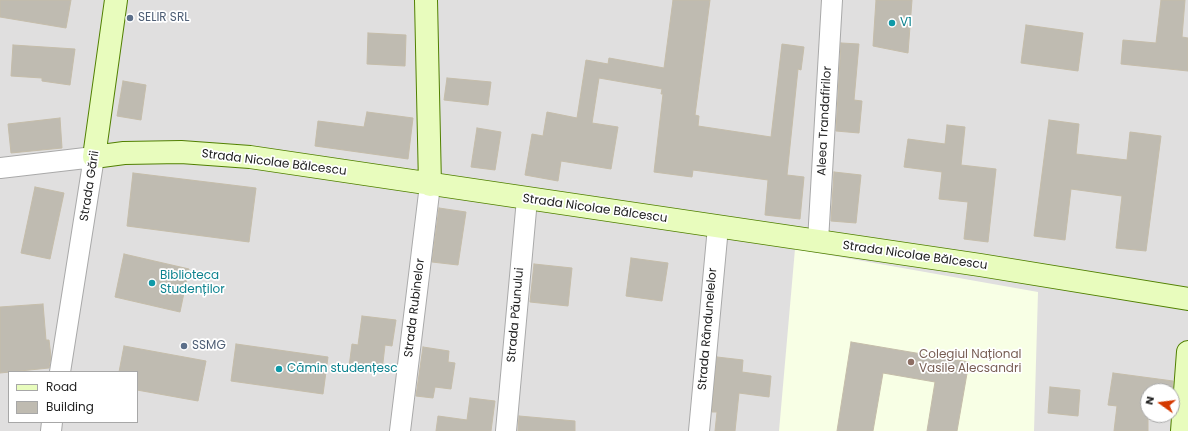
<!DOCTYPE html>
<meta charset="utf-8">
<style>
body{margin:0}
#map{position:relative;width:1188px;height:431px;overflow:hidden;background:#f2f2e8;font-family:Poppins,sans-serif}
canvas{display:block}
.legend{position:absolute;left:8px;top:371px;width:130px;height:52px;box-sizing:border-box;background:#fff;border:1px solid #a7a7a7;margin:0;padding:5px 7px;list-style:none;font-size:12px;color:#222}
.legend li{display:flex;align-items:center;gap:8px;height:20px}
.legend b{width:20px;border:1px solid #a7a7a7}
.north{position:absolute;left:1140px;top:383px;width:40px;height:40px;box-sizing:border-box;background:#fff;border:1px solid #a7a7a7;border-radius:50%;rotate:284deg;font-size:11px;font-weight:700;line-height:16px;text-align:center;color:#222}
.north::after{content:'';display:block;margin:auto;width:14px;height:18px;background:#d43900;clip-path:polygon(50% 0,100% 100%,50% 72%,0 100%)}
</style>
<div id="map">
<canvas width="1188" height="431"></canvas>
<ul class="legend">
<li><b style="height:5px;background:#e8fcbd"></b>Road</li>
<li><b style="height:11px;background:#bfbbb1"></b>Building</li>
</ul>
<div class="north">N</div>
</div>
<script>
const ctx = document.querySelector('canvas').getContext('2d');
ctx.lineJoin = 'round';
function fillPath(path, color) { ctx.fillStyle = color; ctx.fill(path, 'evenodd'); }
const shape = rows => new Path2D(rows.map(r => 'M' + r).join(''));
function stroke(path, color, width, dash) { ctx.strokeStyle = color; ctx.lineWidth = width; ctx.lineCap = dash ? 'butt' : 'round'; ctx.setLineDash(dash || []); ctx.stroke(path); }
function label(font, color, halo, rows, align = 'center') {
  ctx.font = font + ' Poppins,sans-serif'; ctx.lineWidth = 3.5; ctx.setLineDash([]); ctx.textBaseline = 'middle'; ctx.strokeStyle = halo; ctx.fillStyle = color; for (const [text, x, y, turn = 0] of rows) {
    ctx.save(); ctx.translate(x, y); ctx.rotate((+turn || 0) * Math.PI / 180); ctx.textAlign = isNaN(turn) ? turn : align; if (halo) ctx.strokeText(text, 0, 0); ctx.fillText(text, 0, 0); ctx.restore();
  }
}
fillPath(shape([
 [0,0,1188,0,1188,431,0,431],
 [9,372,137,372,137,422,9,422],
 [1148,391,1172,391,1172,415,1148,415]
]), '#e0dfdf');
fillPath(shape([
 [795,249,1038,292,1034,431,779,431]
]), '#f8ffe5');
const building = shape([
 [0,0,71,0,66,28,0,17,0,0],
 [673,0,710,0,695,115,699,116,698,126,771,137,782,44,804,47,801,70,798,69,787,175,804,177,800,219,765,215,768,180,693,170,692,177,654,172,663,94,661,94,662,89,599,78,592,123,618,127,611,169,561,161,558,181,525,175,532,134,543,136,547,112,577,118,586,60,608,64,609,58,664,68,673,0],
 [876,0,912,0,908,53,873,46,876,0],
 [1161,0,1185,0,1182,37,1188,38,1188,71,1121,64,1123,40,1156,43,1161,0],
 [1026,25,1083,33,1078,71,1021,63,1026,25],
 [368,33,406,35,405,66,367,64,368,33],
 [841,43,859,44,854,100,862,101,859,133,836,131,841,43],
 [13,45,75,49,70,85,42,81,42,78,11,76,13,45],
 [447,78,491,82,488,105,444,100,447,78],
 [123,81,146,85,141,120,117,116,123,81],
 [367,112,413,118,408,159,315,146,318,121,364,127,367,112],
 [60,118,62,148,11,153,8,124,60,118],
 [1049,120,1079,124,1076,154,1127,160,1130,132,1161,136,1146,251,1116,248,1122,196,1071,189,1065,240,1034,236,1049,120],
 [947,125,965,127,961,165,996,169,988,242,964,239,968,202,939,199,942,172,904,167,908,139,945,144,947,125],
 [477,128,501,132,495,170,471,167,477,128],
 [834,172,861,175,856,223,831,221,834,172],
 [133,173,256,188,249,242,127,226,133,173],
 [35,187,64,193,50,259,21,253,35,187],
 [439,208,466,212,458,265,432,262,439,208],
 [124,254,189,269,180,312,115,297,124,254],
 [631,258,668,263,662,301,626,296,631,258],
 [534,264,572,268,568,306,530,302,534,264],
 [43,304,46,340,49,340,51,357,49,368,0,373,0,307,43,304],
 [362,316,396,320,392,346,385,345,382,371,349,367,352,344,358,345,362,316],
 [851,342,969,362,957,431,927,431,935,382,883,373,873,431,837,431,851,342],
 [236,344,328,357,323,394,231,381,236,344],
 [124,346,206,361,198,401,137,390,137,372,119,372,124,346],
 [423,347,449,351,448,362,455,363,451,389,435,387,433,398,416,396,423,347],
 [717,357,743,360,742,372,771,376,769,397,739,393,735,431,715,431,717,412,712,412,717,357],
 [1113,373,1173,381,1172,391,1148,391,1148,431,1114,431,1117,406,1108,405,1113,373],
 [1050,387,1080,390,1078,416,1048,413,1050,387],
 [470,398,495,401,491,431,436,431,438,416,467,420,470,398],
 [519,416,575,421,575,431,518,431,519,416]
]);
fillPath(building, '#bfbbb1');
stroke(building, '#c5bdaa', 1);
const street = shape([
 [0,168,94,157,60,372],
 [818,241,832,0],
 [51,431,52,422],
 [400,431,430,185],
 [506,431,527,199],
 [699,431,718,227]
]);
const secondary = shape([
 [116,0,94,157,124,153,181,152,250,157,980,265,1188,299],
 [426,0,430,185],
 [1182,431,1188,352]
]);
stroke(street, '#a9a9a9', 22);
stroke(secondary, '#518001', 24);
stroke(street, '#fff', 20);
stroke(secondary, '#e8fcbd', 22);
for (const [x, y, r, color] of [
 [130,18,4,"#5c6f8a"],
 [892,23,4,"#0f9aa8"],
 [152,283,4,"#0f9aa8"],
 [184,346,4,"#5c6f8a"],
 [911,362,4,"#8d6e63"],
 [279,369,4,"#0f9aa8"]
]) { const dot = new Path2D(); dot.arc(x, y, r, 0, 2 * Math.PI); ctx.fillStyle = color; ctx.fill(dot); stroke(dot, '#fff', 1.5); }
label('12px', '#4e5e75', '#fff', [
 ["SELIR SRL",138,18],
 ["SSMG",192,346]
], 'left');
label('12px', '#0d838f', '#fff', [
 ["V1",900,23],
 ["Biblioteca",160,276],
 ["Studenților",160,290],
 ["Cămin studențesc",287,369]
], 'left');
label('12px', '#222', '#fff', [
 ["Aleea Trandafirilor",825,121,-87],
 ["Strada Nicolae Bălcescu",274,163,7],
 ["Strada Gării",90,186,-81],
 ["Strada Nicolae Bălcescu",595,209,8],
 ["Strada Nicolae Bălcescu",915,256,8],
 ["Strada Rubinelor",415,308,-83],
 ["Strada Păunului",516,315,-85],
 ["Strada Rândunelelor",708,329,-85]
]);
label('12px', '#785e54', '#fff', [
 ["Colegiul Național",919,355],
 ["Vasile Alecsandri",919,369]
], 'left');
</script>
